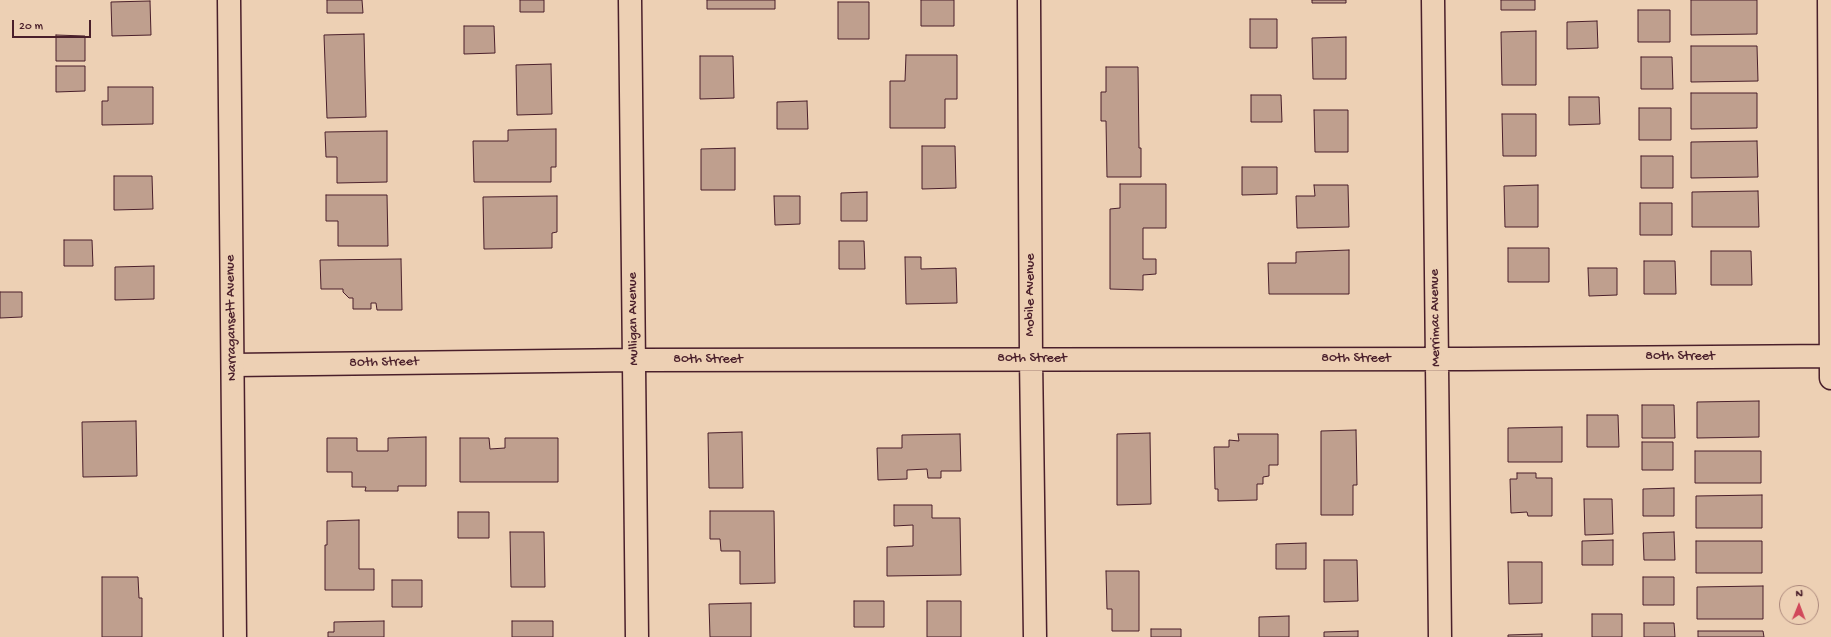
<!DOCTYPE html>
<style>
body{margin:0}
#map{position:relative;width:1831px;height:637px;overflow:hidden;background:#edd0b4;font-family:"Gochi Hand",sans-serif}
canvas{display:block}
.north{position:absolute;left:1779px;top:585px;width:40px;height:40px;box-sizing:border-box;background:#edd0b4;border:1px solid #ac897d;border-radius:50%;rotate:1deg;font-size:11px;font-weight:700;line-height:16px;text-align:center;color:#4a1f2b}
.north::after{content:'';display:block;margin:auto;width:14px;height:18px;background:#d1495b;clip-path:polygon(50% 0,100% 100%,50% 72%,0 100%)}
.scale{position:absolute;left:12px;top:20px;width:79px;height:18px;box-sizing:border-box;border:2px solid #4a1f2b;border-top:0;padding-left:5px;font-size:12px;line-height:14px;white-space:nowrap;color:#4a1f2b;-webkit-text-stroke:3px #edd0b4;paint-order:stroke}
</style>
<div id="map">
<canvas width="1831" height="637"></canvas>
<div class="north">N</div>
<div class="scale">20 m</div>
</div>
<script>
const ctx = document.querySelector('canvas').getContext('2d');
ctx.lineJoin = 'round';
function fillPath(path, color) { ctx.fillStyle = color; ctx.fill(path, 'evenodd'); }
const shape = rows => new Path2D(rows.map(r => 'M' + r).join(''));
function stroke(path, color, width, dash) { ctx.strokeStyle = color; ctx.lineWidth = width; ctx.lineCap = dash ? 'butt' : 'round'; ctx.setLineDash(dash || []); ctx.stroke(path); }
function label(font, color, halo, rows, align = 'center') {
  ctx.font = font + ' "Gochi Hand",sans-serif'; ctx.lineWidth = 3; ctx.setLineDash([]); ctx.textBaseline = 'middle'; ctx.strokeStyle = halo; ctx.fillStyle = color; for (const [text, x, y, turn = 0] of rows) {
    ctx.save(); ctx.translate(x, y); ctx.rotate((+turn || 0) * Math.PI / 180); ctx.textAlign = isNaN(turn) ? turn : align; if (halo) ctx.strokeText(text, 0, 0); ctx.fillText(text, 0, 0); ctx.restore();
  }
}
const building = shape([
 [327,0,362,0,363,13,327,13,327,0],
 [520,0,544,0,544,12,520,12,520,0],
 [707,0,775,0,775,9,707,9,707,0],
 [921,0,954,0,954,26,921,26,921,0],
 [1312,0,1346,0,1346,3,1312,3,1312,0],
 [1501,0,1535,0,1535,10,1501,10,1501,0],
 [1691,0,1757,0,1757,34,1691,35,1691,0],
 [150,1,151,35,112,36,111,2,150,1],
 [838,2,869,2,869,39,838,39,838,2],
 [1638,10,1670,10,1670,42,1638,42,1638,10],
 [1250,19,1277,19,1277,48,1250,48,1250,19],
 [1597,21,1598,48,1567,49,1567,22,1597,21],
 [464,26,494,26,495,53,464,54,464,26],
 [1536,31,1536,85,1502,85,1501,32,1536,31],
 [364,34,366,117,327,118,324,35,364,34],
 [56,35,85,36,85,61,56,61,56,35],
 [1346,37,1346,79,1313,79,1312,38,1346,37],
 [1691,46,1757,46,1758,81,1691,82,1691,46],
 [906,55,957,55,957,99,945,99,945,128,890,128,890,81,905,81,906,55],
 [700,56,733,56,734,98,700,99,700,56],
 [1641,57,1672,57,1673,89,1641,89,1641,57],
 [551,64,552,114,517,115,516,65,551,64],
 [56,66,85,66,85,91,56,92,56,66],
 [1106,67,1138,67,1139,148,1141,148,1141,177,1107,177,1106,121,1101,121,1101,92,1106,92,1106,67],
 [108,87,153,87,153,124,102,125,102,101,108,101,108,87],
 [1691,93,1757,93,1757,128,1691,129,1691,93],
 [1251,95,1281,95,1282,122,1251,122,1251,95],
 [1569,97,1599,97,1600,124,1569,125,1569,97],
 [807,101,808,129,777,129,777,102,807,101],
 [1639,108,1671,108,1671,140,1639,140,1639,108],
 [1314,110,1348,110,1348,152,1315,152,1314,110],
 [1502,114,1536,114,1536,156,1503,156,1502,114],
 [556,129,556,167,551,167,551,182,474,182,473,141,508,141,508,130,556,129],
 [387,131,387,182,337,183,337,157,326,157,325,132,387,131],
 [1757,141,1758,177,1691,178,1691,142,1757,141],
 [922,146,955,146,956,188,922,189,922,146],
 [735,148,735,190,701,190,701,149,735,148],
 [1641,156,1673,156,1673,188,1641,188,1641,156],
 [1242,167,1277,167,1277,194,1242,195,1242,167],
 [114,176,152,176,153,209,114,210,114,176],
 [1120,184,1166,184,1166,228,1143,228,1143,259,1156,259,1156,274,1143,275,1143,290,1110,289,1110,209,1120,208,1120,184],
 [1314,185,1348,185,1349,227,1297,228,1296,196,1315,196,1314,185],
 [1538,185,1538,227,1505,227,1504,186,1538,185],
 [1758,191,1759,227,1692,227,1692,192,1758,191],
 [867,192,867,221,841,221,841,193,867,192],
 [326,195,387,195,388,246,338,246,338,221,326,221,326,195],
 [557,196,557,232,552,233,552,248,484,249,483,197,557,196],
 [774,196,800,196,800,224,775,225,774,196],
 [1640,203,1672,203,1672,235,1640,235,1640,203],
 [64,240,92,240,93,266,64,266,64,240],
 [839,241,864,241,865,269,839,269,839,241],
 [1508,248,1549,248,1549,282,1508,282,1508,248],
 [1349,250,1349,294,1269,294,1268,263,1296,263,1296,252,1349,250],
 [1711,251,1751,251,1752,285,1711,285,1711,251],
 [905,257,921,257,921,269,956,268,957,303,906,304,905,257],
 [401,259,402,310,377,310,376,303,371,303,371,309,353,309,353,298,349,298,343,292,343,289,321,289,320,260,401,259],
 [1644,261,1675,261,1676,294,1644,294,1644,261],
 [154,266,154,299,115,300,115,267,154,266],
 [1588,268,1617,268,1617,295,1589,296,1588,268],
 [0,292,22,292,22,317,0,318,0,292],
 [1759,401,1759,437,1697,438,1697,402,1759,401],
 [1642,405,1674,405,1675,438,1642,438,1642,405],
 [1587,415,1618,415,1619,447,1587,447,1587,415],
 [136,421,137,476,83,477,82,422,136,421],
 [1562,427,1562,462,1508,462,1508,428,1562,427],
 [1356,430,1357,485,1353,485,1353,515,1321,515,1321,431,1356,430],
 [742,432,743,488,709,488,708,433,742,432],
 [1150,433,1151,504,1117,505,1117,434,1150,433],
 [960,434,961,471,941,471,941,478,928,478,927,469,907,470,907,479,878,480,877,448,902,448,902,435,960,434],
 [1238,434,1278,434,1278,465,1269,465,1269,476,1263,477,1263,484,1257,484,1257,500,1218,501,1218,489,1215,489,1214,447,1229,447,1229,440,1239,441,1238,434],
 [426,437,426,486,398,486,398,491,365,491,366,487,352,487,352,472,327,472,327,438,357,438,357,451,388,451,388,438,426,437],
 [460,438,489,438,490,449,505,448,505,438,558,438,558,482,460,482,460,438],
 [1642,442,1673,442,1673,470,1642,470,1642,442],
 [1695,451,1761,451,1761,483,1695,483,1695,451],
 [1517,473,1536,473,1536,478,1552,478,1552,516,1528,516,1527,512,1511,513,1510,479,1517,479,1517,473],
 [1674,488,1674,516,1643,516,1643,489,1674,488],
 [1762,495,1762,528,1696,528,1696,496,1762,495],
 [1584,499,1612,499,1613,534,1585,535,1584,499],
 [894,505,932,505,932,518,960,518,961,575,887,576,887,547,913,546,913,525,894,526,894,505],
 [710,511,774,511,775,583,740,584,740,551,721,551,720,539,710,539,710,511],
 [458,512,489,512,489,538,458,538,458,512],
 [359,520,359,569,374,569,374,590,325,590,325,545,327,545,327,521,359,520],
 [510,532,544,532,545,587,511,587,510,532],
 [1674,532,1675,560,1644,560,1643,533,1674,532],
 [1613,540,1613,565,1582,565,1582,541,1613,540],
 [1696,541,1762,541,1762,573,1696,573,1696,541],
 [1306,543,1306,569,1276,569,1276,544,1306,543],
 [1324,560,1357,560,1358,601,1324,602,1324,560],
 [1508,562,1542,562,1542,603,1509,604,1508,562],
 [1106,571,1139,571,1139,631,1112,631,1112,609,1107,609,1106,571],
 [102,577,138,577,139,598,142,598,142,637,102,637,102,577],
 [1643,577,1674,577,1674,605,1643,605,1643,577],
 [392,580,422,580,422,607,392,607,392,580],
 [1763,586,1763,619,1697,619,1697,587,1763,586],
 [854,601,884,601,884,627,854,627,854,601],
 [927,601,961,601,961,637,927,637,927,601],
 [751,603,751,637,710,637,709,604,751,603],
 [1592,614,1622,614,1622,637,1592,637,1592,614],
 [1289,616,1289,637,1259,637,1259,617,1289,616],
 [384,621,384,637,328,637,328,632,334,632,334,622,384,621],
 [512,621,553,621,553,637,512,637,512,621],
 [1644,623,1674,623,1675,637,1644,637,1644,623],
 [1151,629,1181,629,1181,637,1151,637,1151,629],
 [1358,631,1358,637,1324,637,1324,632,1358,631],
 [1698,631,1763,631,1764,637,1698,637,1698,631],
 [1542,634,1542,637,1508,637,1508,635,1542,634]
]);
fillPath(building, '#bf9f8e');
stroke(building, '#4a1f2b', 1);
const minor = shape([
 [630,0,637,637],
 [1029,0,1031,359,1035,637],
 [1433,0,1440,637],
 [1829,0,1831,378],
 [233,365,634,360,1468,359,1831,356]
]);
const tertiary = shape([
 [229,0,235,637]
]);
stroke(minor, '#4a1f2b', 25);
stroke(tertiary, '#4a1f2b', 25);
stroke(minor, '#edd0b4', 22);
stroke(tertiary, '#edd0b4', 22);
label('14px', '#4a1f2b', '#edd0b4', [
 ["Mobile Avenue",1031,295,-90],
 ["Narragansett Avenue",232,318,-91],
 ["Merrimac Avenue",1436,318,-91],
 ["Mulligan Avenue",634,319,-91],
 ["80th Street",1680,357],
 ["80th Street",1032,359],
 ["80th Street",1356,359],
 ["80th Street",708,360],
 ["80th Street",384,363,-1]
]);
</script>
